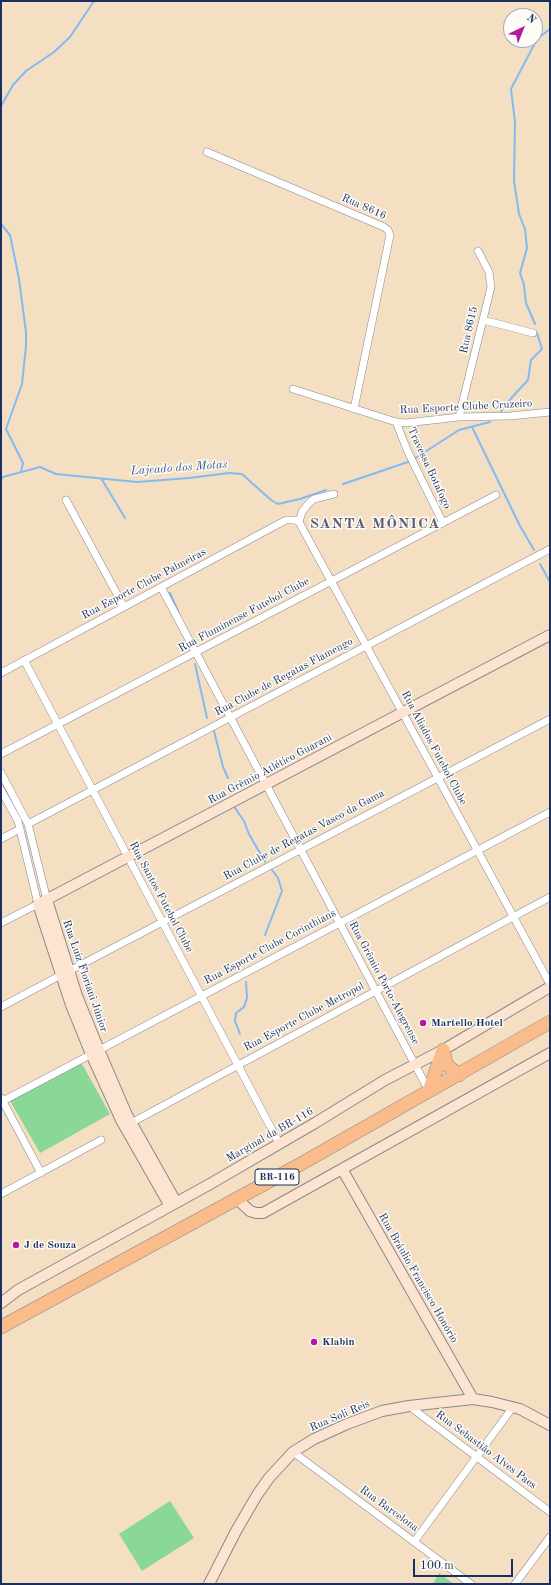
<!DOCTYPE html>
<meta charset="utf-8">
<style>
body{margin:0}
#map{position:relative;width:551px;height:1585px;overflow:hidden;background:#f4dfc3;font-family:"Old Standard TT",serif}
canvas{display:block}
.frame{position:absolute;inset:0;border:2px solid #1b2f5e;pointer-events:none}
.north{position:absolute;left:503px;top:8px;width:40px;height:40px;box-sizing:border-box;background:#fdfcf7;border:1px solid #a3aaba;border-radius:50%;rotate:43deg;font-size:11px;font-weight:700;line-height:16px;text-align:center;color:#1b2f5e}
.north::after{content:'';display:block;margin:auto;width:14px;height:18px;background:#b5179e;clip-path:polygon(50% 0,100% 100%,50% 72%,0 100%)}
.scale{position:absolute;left:413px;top:1559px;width:100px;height:18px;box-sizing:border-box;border:2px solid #1b2f5e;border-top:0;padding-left:5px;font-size:12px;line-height:14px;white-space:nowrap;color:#1b2f5e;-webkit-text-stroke:3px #fdfcf7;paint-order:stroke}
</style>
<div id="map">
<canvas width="551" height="1585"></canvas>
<div class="frame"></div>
<div class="north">N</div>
<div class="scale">100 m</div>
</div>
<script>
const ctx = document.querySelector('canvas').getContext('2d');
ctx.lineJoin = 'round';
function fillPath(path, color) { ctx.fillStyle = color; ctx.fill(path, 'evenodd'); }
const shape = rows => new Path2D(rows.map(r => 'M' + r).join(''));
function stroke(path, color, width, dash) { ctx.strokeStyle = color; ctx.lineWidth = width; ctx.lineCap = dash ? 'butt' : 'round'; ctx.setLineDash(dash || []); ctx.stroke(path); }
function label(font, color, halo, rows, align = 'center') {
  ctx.font = font + ' "Old Standard TT",serif'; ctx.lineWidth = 3; ctx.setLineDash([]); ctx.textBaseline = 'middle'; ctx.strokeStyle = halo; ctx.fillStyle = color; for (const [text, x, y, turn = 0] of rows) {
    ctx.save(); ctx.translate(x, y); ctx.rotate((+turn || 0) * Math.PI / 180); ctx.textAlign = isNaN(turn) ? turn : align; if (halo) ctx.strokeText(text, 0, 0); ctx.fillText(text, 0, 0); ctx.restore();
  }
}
fillPath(shape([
 [81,1062,110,1114,40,1153,10,1101],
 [170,1501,194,1538,142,1571,119,1534],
 [439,1573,454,1584,433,1584]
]), '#89d897');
stroke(shape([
 [1,106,13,85,26,71,54,52,70,37,94,1],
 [1,224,10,235,19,279,26,332,26,346,22,384,6,429,23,463,21,472],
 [535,324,526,303,524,285,520,273,527,248,525,229,519,214,514,181,515,122,511,89,537,39,550,29],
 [501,411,514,395,528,380,531,360,542,349,537,333],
 [472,427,520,526,534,550],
 [414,459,459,430,490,422],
 [101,478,125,518],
 [1,479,3,477,40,467,56,474,137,482,189,478,229,473,242,474,271,500,278,504,300,499,326,490],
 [343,484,411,461],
 [540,564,550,582],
 [170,593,178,611],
 [195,664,207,718],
 [214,731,223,767,228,778],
 [235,808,244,821,249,834,265,862],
 [265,935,282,891,278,878,272,870],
 [240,1034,235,1021,236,1013,244,1007,247,998,246,982]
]), '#83baf3', 2);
const street = shape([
 [207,152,384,227,388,230,390,235,354,409],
 [483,320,533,333],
 [293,389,396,422,406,423,459,417,510,416,550,412],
 [459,417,491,287,489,272,478,251],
 [396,422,408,452,443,523],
 [66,500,124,607],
 [299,522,550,984],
 [299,522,302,512,309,503,314,499,334,494],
 [161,587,429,1091],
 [24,660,279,1143],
 [1,673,286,520,295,520,299,522],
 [1,754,496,495],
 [1,773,28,824,47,900],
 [1,790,18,821,38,904,1,923],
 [28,824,550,549],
 [1,839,20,829],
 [69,971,550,719],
 [1,1007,61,975],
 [1,1098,41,1173],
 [1,1102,550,812],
 [131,1123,550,897],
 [1,1194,101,1140],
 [409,1406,550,1512],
 [293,1452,471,1584],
 [414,1542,513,1407],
 [515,1584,550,1537]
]);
const secondary = shape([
 [47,900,77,996,99,1050,127,1115,176,1202],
 [342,1169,473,1399],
 [237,1199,250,1211,256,1213,263,1213,550,1053],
 [170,1206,121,1120,91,1054,71,1005,38,904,550,635],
 [1,1303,18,1290,210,1184,315,1123,385,1080,443,1050,550,987],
 [209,1584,236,1531,257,1495,269,1478,293,1452,314,1439,347,1424,382,1411,409,1406,473,1399,492,1402,520,1409,550,1425]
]);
const highway = shape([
 [443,1050,447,1065,459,1075],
 [429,1091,443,1050],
 [1,1327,299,1165,550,1022]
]);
stroke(street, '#888790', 8);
stroke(secondary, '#888790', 12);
stroke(highway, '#888790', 14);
stroke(street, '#fff', 7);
stroke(secondary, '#fde4d1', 10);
stroke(highway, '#fabc8b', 13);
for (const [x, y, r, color] of [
 [423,1023,4,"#b5179e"],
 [16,1245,4,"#b5179e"],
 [314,1342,4,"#b5179e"]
]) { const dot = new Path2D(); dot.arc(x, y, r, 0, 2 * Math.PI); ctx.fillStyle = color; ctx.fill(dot); stroke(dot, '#fdfcf7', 1.5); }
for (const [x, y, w] of [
 [277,1177,44]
]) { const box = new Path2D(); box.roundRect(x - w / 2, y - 8, w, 16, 3); ctx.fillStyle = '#fdfcf7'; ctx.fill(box); stroke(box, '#1b2f5e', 1); }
label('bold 10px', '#1b2f5e', null, [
 ["BR-116",277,1177]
]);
label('11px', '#1b2f5e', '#fdfcf7', [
 ["Rua 8616",364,207,24],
 ["Rua 8615",469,330,-77],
 ["Rua Esporte Clube Cruzeiro",466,407,-3],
 ["Travessa Botafogo",429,468,65],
 ["Rua Esporte Clube Palmeiras",144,584,-28],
 ["Rua Fluminense Futebol Clube",244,615,-28],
 ["Rua Clube de Regatas Flamengo",284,677,-28],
 ["Rua Aliados Futebol Clube",434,748,62],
 ["Rua Grêmio Atlético Guarani",270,769,-28],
 ["Rua Clube de Regatas Vasco da Gama",304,835,-28],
 ["Rua Santos Futebol Clube",161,897,62],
 ["Rua Esporte Clube Corinthians",270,947,-28],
 ["Rua Luiz Floriani Júnior",85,976,71],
 ["Rua Grêmio Porto-Alegrense",384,983,62],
 ["Rua Esporte Clube Metropol",304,1017,-28],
 ["Marginal da BR-116",270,1135,-30],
 ["Rua Bráulio Francisco Honório",418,1278,60],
 ["Rua Soli Reis",340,1416,-23],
 ["Rua Sebastião Alves Paes",486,1450,37],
 ["Rua Barcelona",389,1509,36]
]);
label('bold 11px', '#1b2f5e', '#fdfcf7', [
 ["Martello Hotel",431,1023],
 ["J de Souza",24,1245],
 ["Klabin",322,1342]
], 'left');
label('italic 12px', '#3a598b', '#fdfcf7', [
 ["Lajeado dos Motas",179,468,-4]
]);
ctx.letterSpacing = '1px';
label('bold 15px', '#5f5e72', '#fdfcf7', [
 ["SANTA MÔNICA",375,524]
]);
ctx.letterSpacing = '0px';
</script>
